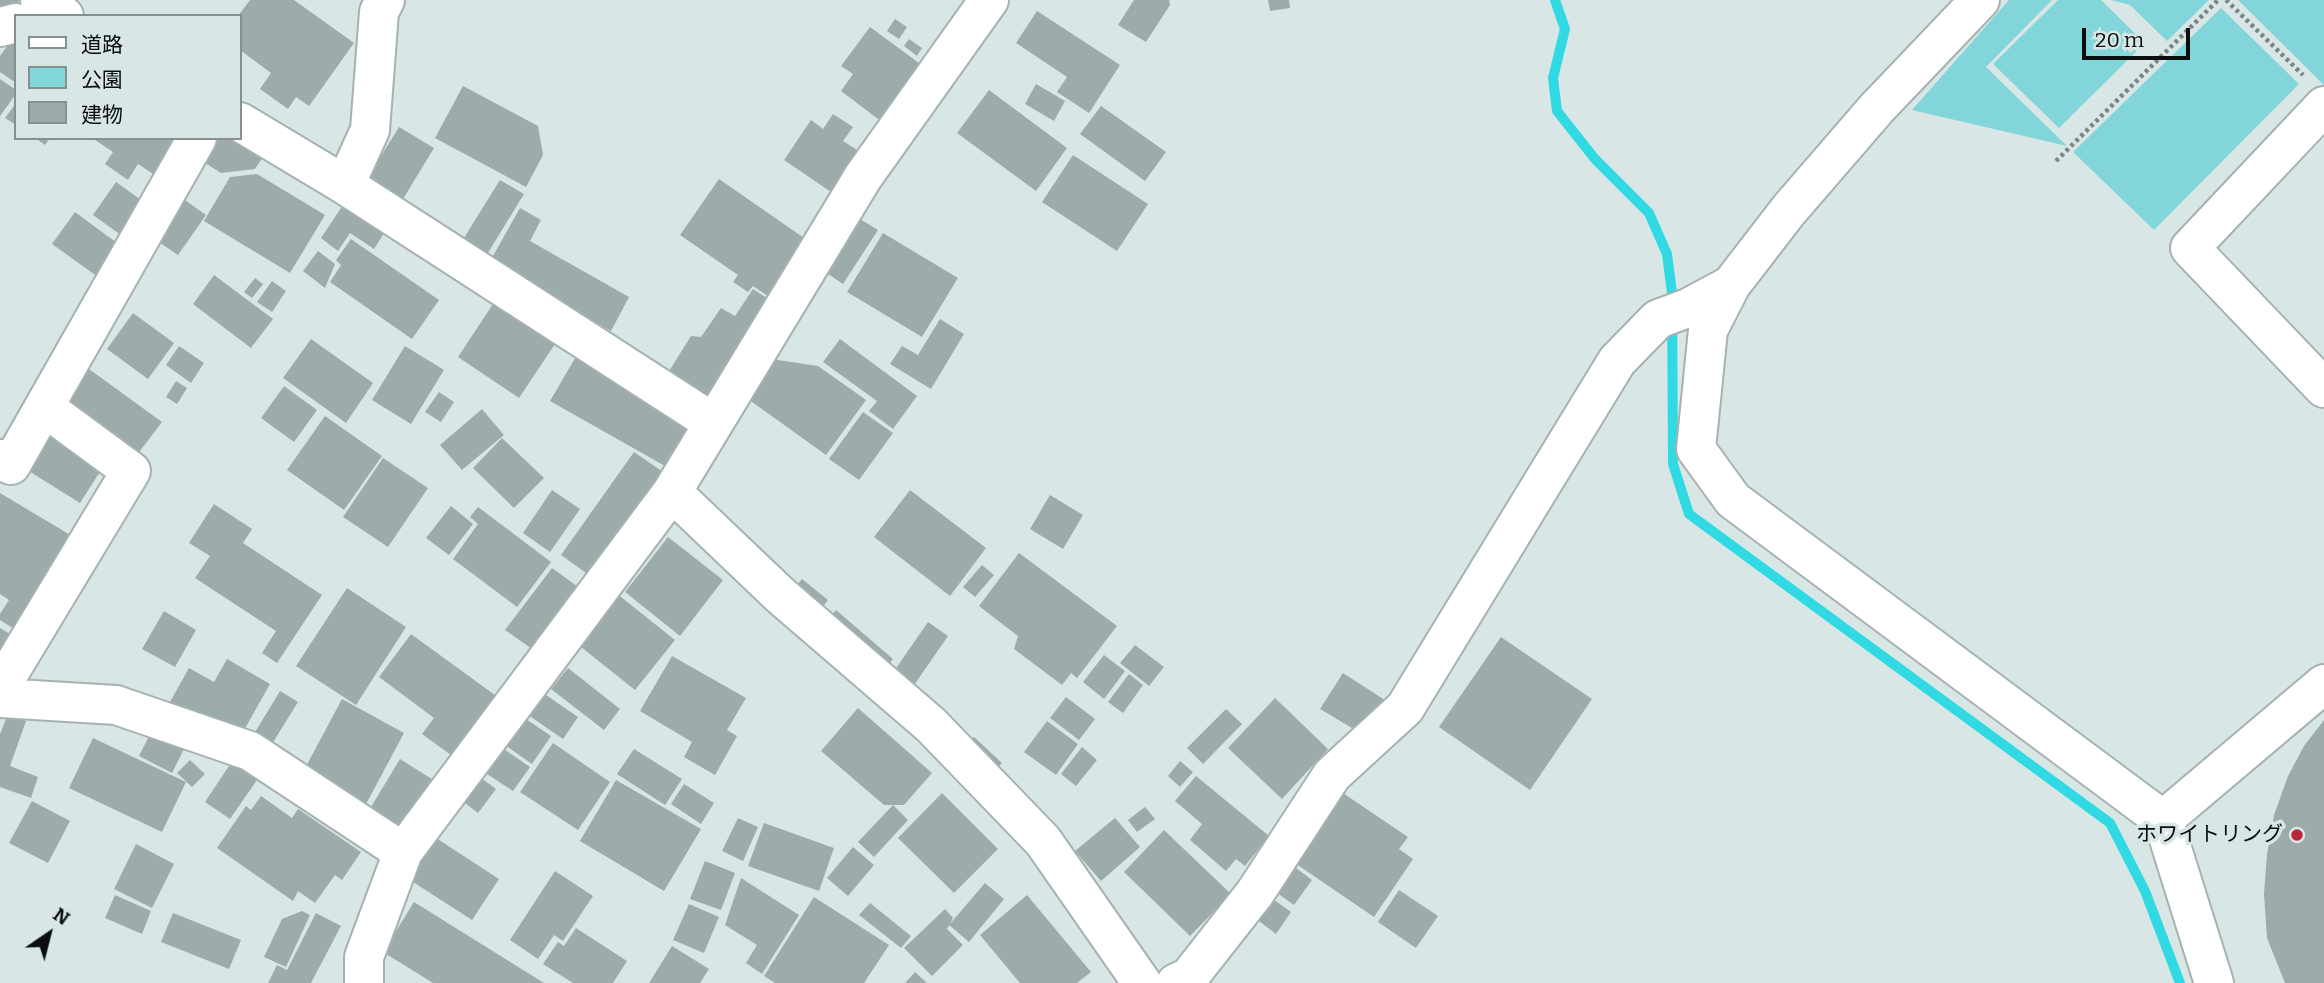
<!DOCTYPE html>
<meta charset="utf-8">
<style>
body{margin:0}
#map{position:relative;width:2324px;height:983px;overflow:hidden;background:#d9e6e6;font-family:Bitter,"Noto Sans JP",serif}
canvas{display:block}
.legend{position:absolute;left:14px;top:14px;width:228px;height:126px;box-sizing:border-box;background:#d9e6e6;border:2px solid #869090;margin:0;padding:9px 12px;list-style:none;font-size:21px;color:#0a0e0e}
.legend li{display:flex;align-items:center;gap:14px;height:35px}
.legend b{width:35px;border:2px solid #869090}
.north{position:absolute;left:14px;top:899px;width:70px;height:70px;-webkit-text-stroke:5px #d9e6e6;paint-order:stroke;rotate:35deg;font-size:19px;font-weight:700;line-height:28px;text-align:center;color:#0a0e0e}
.north::after{content:'';display:block;margin:auto;width:24px;height:32px;background:#0a0e0e;clip-path:polygon(50% 0,100% 100%,50% 72%,0 100%)}
.scale{position:absolute;left:2082px;top:28px;width:108px;height:32px;box-sizing:border-box;border:4px solid #0a0e0e;border-top:0;padding-left:9px;font-size:21px;line-height:24px;white-space:nowrap;color:#0a0e0e;-webkit-text-stroke:5px #d9e6e6;paint-order:stroke}
</style>
<div id="map">
<canvas width="2324" height="983"></canvas>
<ul class="legend">
<li><b style="height:9px;background:#fff"></b>道路</li>
<li><b style="height:19px;background:#82d6da"></b>公園</li>
<li><b style="height:19px;background:#9eabab"></b>建物</li>
</ul>
<div class="north">N</div>
<div class="scale">20 m</div>
</div>
<script>
const ctx = document.querySelector('canvas').getContext('2d');
ctx.lineJoin = 'round';
function fillPath(path, color) { ctx.fillStyle = color; ctx.fill(path, 'evenodd'); }
const shape = rows => new Path2D(rows.map(r => 'M' + r).join(''));
function stroke(path, color, width, dash) { ctx.strokeStyle = color; ctx.lineWidth = width; ctx.lineCap = dash ? 'butt' : 'round'; ctx.setLineDash(dash || []); ctx.stroke(path); }
function label(font, color, halo, rows, align = 'center') {
  ctx.font = font + ' Bitter,"Noto Sans JP",serif'; ctx.lineWidth = 7; ctx.setLineDash([]); ctx.textBaseline = 'middle'; ctx.strokeStyle = halo; ctx.fillStyle = color; for (const [text, x, y, turn = 0] of rows) {
    ctx.save(); ctx.translate(x, y); ctx.rotate((+turn || 0) * Math.PI / 180); ctx.textAlign = isNaN(turn) ? turn : align; if (halo) ctx.strokeText(text, 0, 0); ctx.fillText(text, 0, 0); ctx.restore();
  }
}
fillPath(shape([
 [2009,0,2052,0,1986,67,2067,146,1912,110],
 [2058,0,2101,0,2145,43,2059,128,1993,64],
 [2111,0,2209,0,2167,41,2130,5],
 [2238,0,2324,0,2324,85],
 [2221,8,2299,84,2154,230,2073,152]
]), '#82d6da');
stroke(shape([
 [1555,0,1565,29,1553,78,1557,111,1595,159,1649,213,1667,254,1672,293,1673,464,1689,514,2110,823,2145,891,2180,983]
]), '#31dae2', 10);
fillPath(shape([
 [0,0,19,0,12,14,0,7],
 [250,0,294,0,354,43,309,106,296,97,288,109,260,89,271,73,240,50,238,16],
 [1134,0,1169,0,1170,5,1146,42,1118,25],
 [1268,0,1289,0,1290,8,1270,11],
 [1037,11,1120,65,1089,113,1057,92,1067,77,1016,43],
 [895,19,907,27,899,39,887,31],
 [870,27,923,66,882,122,841,91,853,74,841,66],
 [16,34,16,83,0,72,0,56],
 [909,39,922,48,917,56,904,46],
 [0,79,16,90,16,94,0,116],
 [1036,84,1065,101,1054,121,1025,104],
 [463,86,538,126,543,155,526,187,435,138],
 [989,90,1067,148,1036,191,957,133],
 [16,103,16,125,5,118],
 [1101,106,1166,152,1145,181,1080,134],
 [833,114,853,127,843,141,859,151,831,192,784,160,811,120,823,129],
 [399,127,434,148,403,199,368,177],
 [35,138,50,138,45,145],
 [92,138,190,138,162,180,138,164,128,180,105,164,113,152],
 [216,138,232,138,263,157,255,169,221,173,202,161],
 [1073,155,1148,204,1117,251,1042,202],
 [257,174,325,215,290,273,204,221,230,177],
 [719,179,817,247,778,303,753,286,748,292,733,282,738,275,680,235],
 [500,180,524,194,483,261,459,246],
 [116,182,148,205,125,238,93,215],
 [175,193,206,215,178,255,147,234],
 [345,202,386,230,374,249,350,233,338,251,321,238],
 [520,208,541,220,530,241,629,297,611,331,489,263],
 [75,212,121,246,98,277,52,244],
 [855,216,878,230,843,284,821,269],
 [883,233,958,278,922,337,847,292],
 [351,239,439,300,412,339,330,282,341,265,336,260],
 [318,251,335,264,325,288,303,271],
 [214,275,273,319,251,348,193,304],
 [255,278,263,284,252,298,244,292],
 [272,281,286,291,272,312,257,302],
 [753,289,776,304,713,406,666,376,691,336,701,337,721,308,735,316],
 [493,304,555,344,519,398,458,357],
 [133,313,174,343,148,379,107,349],
 [940,319,964,334,931,389,890,364,902,346,918,355],
 [311,339,373,383,346,423,283,378],
 [840,339,917,396,893,429,869,411,877,401,823,362],
 [179,346,204,363,191,383,166,365],
 [405,346,444,370,411,424,372,400],
 [581,348,695,413,665,466,550,401],
 [771,359,818,366,866,400,826,455,748,399],
 [89,369,162,422,133,460,62,407],
 [176,381,187,388,177,404,166,397],
 [284,386,317,410,294,442,261,418],
 [439,392,454,402,441,422,425,412],
 [482,409,504,435,462,470,440,445],
 [863,412,893,433,859,480,829,459],
 [325,416,382,456,344,510,287,470],
 [47,431,103,467,80,503,24,468],
 [502,438,544,478,514,508,473,468],
 [634,452,666,474,593,578,561,555],
 [383,458,428,488,388,547,343,517],
 [552,490,580,509,550,552,523,533],
 [910,490,986,548,950,596,874,537],
 [0,493,82,542,25,636,0,620,0,614,9,600,0,594],
 [1050,495,1083,515,1063,549,1030,529],
 [214,504,252,529,243,543,322,595,277,663,262,653,276,631,195,578,210,556,189,543],
 [451,506,473,524,449,555,426,538],
 [478,507,551,562,517,607,453,559,478,524,470,517],
 [668,537,723,580,680,636,625,592],
 [1019,553,1117,626,1077,678,1071,673,1062,685,1014,649,1018,636,979,606],
 [982,565,994,575,975,597,963,587],
 [552,568,581,589,535,651,505,630],
 [802,579,828,600,814,618,788,596],
 [347,588,406,627,356,705,296,666],
 [616,593,675,640,635,690,576,643],
 [836,610,893,659,881,674,823,625],
 [164,611,196,630,175,667,142,649],
 [928,622,948,636,910,691,890,677],
 [0,628,12,635,0,655],
 [411,634,499,698,455,758,422,734,434,718,379,677],
 [1501,637,1592,699,1530,790,1439,727],
 [1135,645,1164,667,1149,686,1120,663],
 [1104,655,1125,671,1104,699,1083,682],
 [672,656,746,698,727,730,737,736,715,775,684,757,692,742,640,711],
 [227,659,270,684,238,741,170,702,189,668,214,682],
 [568,668,620,709,604,730,551,689],
 [1343,673,1391,704,1352,728,1320,709],
 [1129,674,1143,685,1123,713,1108,702],
 [533,686,578,717,563,739,518,708],
 [280,691,298,702,267,752,249,742],
 [1066,697,1095,719,1079,740,1050,718],
 [1275,698,1328,749,1282,799,1228,748],
 [342,699,404,733,365,806,303,772],
 [858,708,932,773,904,805,884,805,821,751],
 [1226,709,1242,724,1203,764,1187,748],
 [514,711,551,736,532,764,495,738],
 [8,714,26,721,10,766,38,777,31,798,0,787,0,734],
 [2324,720,2324,983,2285,983,2267,938,2264,894,2267,854,2274,815,2288,776,2304,746],
 [1047,721,1078,744,1056,775,1024,752],
 [151,732,184,749,172,773,139,756],
 [974,737,1002,763,990,776,962,751],
 [93,738,186,782,162,832,69,788],
 [553,743,610,782,578,830,520,792],
 [498,745,530,767,513,791,481,770],
 [1082,747,1097,760,1076,786,1061,774],
 [634,749,682,779,665,805,617,774],
 [400,759,435,781,406,829,371,807],
 [190,760,205,774,192,787,177,773],
 [1180,761,1193,772,1180,787,1168,776],
 [231,763,257,780,230,819,205,802],
 [473,772,496,789,478,813,456,796],
 [1196,776,1269,836,1245,866,1236,859,1226,871,1190,840,1202,824,1175,801],
 [616,780,701,829,664,891,580,841],
 [684,784,714,803,701,824,671,804],
 [1334,787,1408,837,1399,849,1413,859,1374,917,1286,857],
 [942,793,998,849,954,893,898,838],
 [261,796,292,818,298,809,361,852,342,880,335,875,315,903,298,891,293,901,217,848,246,806,251,810],
 [32,801,70,821,48,863,9,843],
 [893,805,908,820,874,857,858,842],
 [1145,807,1155,819,1137,832,1128,820],
 [738,818,758,827,743,861,722,851],
 [1115,818,1140,847,1101,881,1075,851],
 [764,823,834,848,819,891,748,866],
 [1164,830,1231,894,1190,936,1124,872],
 [436,838,499,879,472,920,410,880],
 [136,844,174,864,152,908,114,889],
 [853,847,874,865,848,896,827,878],
 [1284,859,1312,880,1294,905,1266,885],
 [705,861,735,873,721,910,690,899],
 [555,871,593,896,563,941,554,935,538,959,510,940],
 [741,878,799,915,762,974,746,963,757,945,725,925],
 [985,883,1004,899,969,942,949,925],
 [1399,890,1438,916,1416,948,1378,922],
 [1266,894,1291,912,1276,934,1251,915],
 [115,895,151,911,142,934,105,918],
 [1027,895,1091,972,1077,983,1020,983,980,935],
 [814,897,889,945,864,983,775,983,764,976],
 [414,902,544,983,433,983,383,952],
 [870,903,911,936,901,948,859,915],
 [689,904,719,917,704,953,673,940],
 [945,909,953,918,947,929,963,945,932,976,904,948],
 [302,911,310,915,286,967,264,957,282,919],
 [173,913,241,940,229,969,161,942],
 [316,913,341,926,311,983,268,983,277,965,287,970],
 [576,928,627,961,613,983,573,983,543,964,558,942,564,946],
 [672,946,709,969,700,983,649,983],
 [915,972,927,983,905,983]
]), '#9eabab');
const minor = shape([
 [40,0,64,16],
 [1980,0,1876,109,1788,211,1731,285,1708,330,1696,449,1733,500,2163,820,2214,983],
 [0,27,16,23],
 [2324,106,2190,248,2324,388],
 [240,122,345,185,712,422],
 [345,185,370,130,379,12,385,0],
 [0,459,11,465,197,138],
 [672,492,780,595,931,725,1043,841,1142,983],
 [0,688,131,471,44,407],
 [0,698,116,705,250,751,403,852],
 [2163,820,2324,684],
 [364,983,364,957,403,852,672,492,863,177,989,0],
 [1176,983,1189,977,1255,893,1332,775,1405,708,1617,361,1658,319,1688,308,1731,285]
]);
stroke(minor, '#a6b2b2', 42);
stroke(shape([
 [2226,0,2303,75],
 [2056,161,2218,0]
]), '#7b8484', 4.5, [3.5, 3.5]);
stroke(minor, '#fff', 38);
for (const [x, y, r, color] of [
 [2297,835,7,"#b8273a"]
]) { const dot = new Path2D(); dot.arc(x, y, r, 0, 2 * Math.PI); ctx.fillStyle = color; ctx.fill(dot); stroke(dot, '#d9e6e6', 2.5); }
label('21px', '#0a0e0e', '#d9e6e6', [
 ["ホワイトリング",2283,835]
], 'right');
</script>
